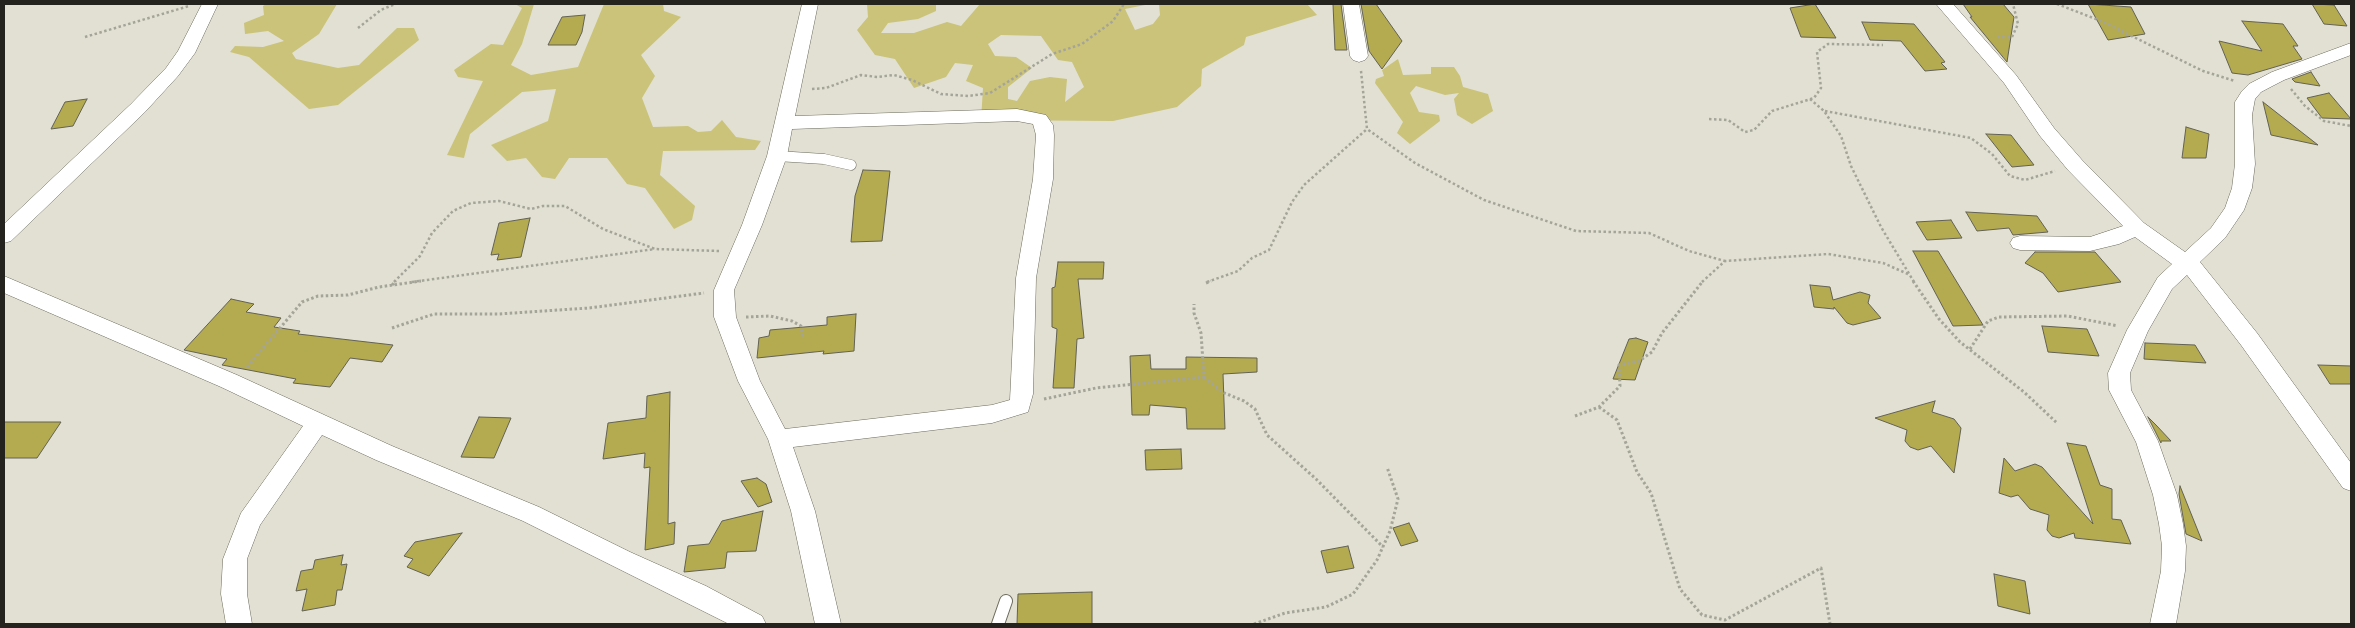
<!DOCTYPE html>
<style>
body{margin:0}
#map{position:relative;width:2355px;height:628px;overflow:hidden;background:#e1e0d2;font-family:"Exo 2",sans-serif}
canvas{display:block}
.frame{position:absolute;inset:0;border:5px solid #24231e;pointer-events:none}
</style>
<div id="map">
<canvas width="2355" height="628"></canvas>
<div class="frame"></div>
</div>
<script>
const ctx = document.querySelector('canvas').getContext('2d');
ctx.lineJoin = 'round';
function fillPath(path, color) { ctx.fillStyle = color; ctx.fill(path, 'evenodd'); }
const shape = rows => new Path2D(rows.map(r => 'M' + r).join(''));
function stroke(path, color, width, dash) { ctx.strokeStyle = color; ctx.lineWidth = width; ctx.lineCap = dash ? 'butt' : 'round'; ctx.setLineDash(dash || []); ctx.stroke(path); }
fillPath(shape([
 [266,4,337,4,319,34,292,53,296,59,338,68,359,65,397,28,414,28,419,40,338,105,309,109,249,57,230,52,235,46,263,47,284,41,268,31,245,34,244,23,264,15,263,6],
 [515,4,534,4,522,44,511,65,531,75,578,67,604,4,663,4,664,11,681,17,641,55,655,76,642,98,653,127,688,126,698,132,711,131,722,120,736,137,761,141,755,150,663,151,660,175,695,206,692,220,674,229,645,188,627,184,607,158,569,158,555,179,542,177,526,158,507,161,491,145,548,121,556,89,522,92,470,134,464,158,447,155,483,81,458,77,454,70,491,44,503,45,522,8],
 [867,4,936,4,936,11,918,19,888,23,881,33,914,33,947,22,961,26,980,4,1150,4,1125,9,1135,30,1153,24,1160,15,1159,4,1307,4,1317,15,1246,37,1244,45,1202,69,1201,86,1177,107,1113,121,981,120,983,88,966,81,973,65,955,63,946,77,914,88,895,59,875,55,857,30,868,17],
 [1001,35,1041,36,1058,60,1072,62,1084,87,1065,102,1067,79,1050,77,1030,81,1017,101,1008,99,1008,87,1032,68,1016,57,995,56,988,44],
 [1398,59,1403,75,1431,74,1431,67,1454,67,1460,76,1463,87,1488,94,1493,111,1472,124,1457,115,1454,99,1459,93,1445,95,1416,86,1410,93,1419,112,1439,115,1440,121,1410,144,1397,133,1403,122,1375,83,1376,79,1384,76,1382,70]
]), '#cac379');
const building = shape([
 [1333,4,1341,4,1347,50,1335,50,1333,4],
 [1361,4,1376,4,1402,41,1382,69,1369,51,1361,4],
 [1815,4,1836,38,1801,37,1790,8,1815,4],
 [1963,4,2003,4,2014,17,2007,62,1970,17,1972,17,1963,4],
 [2088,4,2131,7,2145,34,2108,40,2088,4],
 [2312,4,2334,5,2347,26,2324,24,2312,4],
 [585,15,582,32,576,45,548,45,562,17,585,15],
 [2242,21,2283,24,2298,46,2293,46,2302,59,2248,75,2232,73,2219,41,2262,51,2242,21],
 [1862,22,1914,24,1945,62,1941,63,1947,69,1925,71,1901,41,1870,40,1862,22],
 [2311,72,2320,86,2295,82,2292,79,2311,72],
 [2329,93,2351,119,2322,118,2307,98,2329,93],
 [87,99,73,126,51,129,65,102,87,99],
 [2263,102,2318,145,2271,135,2263,102],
 [2186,127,2209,134,2206,158,2182,158,2186,127],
 [1986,134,2011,135,2034,165,2012,167,1986,134],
 [863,170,890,171,882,241,851,242,855,196,863,170],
 [1966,212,2037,216,2048,232,2013,235,2009,228,1977,231,1966,212],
 [530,218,521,257,497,260,499,254,491,255,499,223,530,218],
 [1951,220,1962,238,1927,240,1916,222,1951,220],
 [1913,251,1938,251,1983,325,1953,326,1913,251],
 [2035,252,2095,252,2121,282,2058,292,2043,273,2025,263,2035,252],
 [1058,262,1104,262,1103,279,1078,279,1084,338,1077,339,1074,388,1053,388,1057,329,1052,327,1052,288,1055,287,1058,262],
 [1810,285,1830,287,1833,300,1860,292,1870,295,1868,303,1881,318,1853,325,1847,323,1834,307,1834,309,1814,307,1810,285],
 [231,299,254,304,246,312,281,318,274,327,300,331,298,334,393,345,382,362,350,358,330,387,293,383,296,379,222,365,227,359,184,350,231,299],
 [856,314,854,351,823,354,824,351,757,358,759,338,769,336,770,330,827,325,827,317,856,314],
 [2042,326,2087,329,2099,356,2048,352,2042,326],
 [1636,338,1648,342,1635,380,1613,379,1629,339,1636,338],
 [2145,343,2195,345,2206,363,2144,359,2145,343],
 [1150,355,1151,369,1186,369,1186,357,1257,358,1257,372,1223,374,1225,429,1187,429,1186,408,1150,405,1149,415,1132,415,1130,356,1150,355],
 [2318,365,2351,366,2351,384,2330,384,2318,365],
 [670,392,668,524,675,522,674,544,645,550,650,467,644,468,645,453,603,459,608,423,646,418,647,396,670,392],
 [1935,401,1932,412,1954,419,1961,428,1954,473,1931,446,1918,450,1910,447,1905,441,1907,430,1875,418,1935,401],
 [479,417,511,418,494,458,461,457,479,417],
 [2148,417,2156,425,2171,441,2161,441,2161,443,2148,417],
 [4,422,61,422,37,458,4,458,4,422],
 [2067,443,2086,446,2100,485,2112,489,2112,519,2121,520,2131,544,2075,538,2074,533,2059,538,2052,536,2047,530,2049,515,2030,509,2018,495,2011,497,1999,493,2004,458,2015,471,2035,464,2042,467,2093,524,2067,443],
 [1181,449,1182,469,1146,470,1145,450,1181,449],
 [757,478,766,484,772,502,758,507,741,481,757,478],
 [2180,486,2202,541,2186,534,2179,494,2180,486],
 [763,511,756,551,727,552,725,568,684,572,688,546,709,544,722,521,763,511],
 [1409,523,1418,541,1401,546,1393,528,1409,523],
 [462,533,429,576,407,567,413,559,404,556,415,542,462,533],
 [1348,546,1354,568,1327,573,1321,551,1348,546],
 [343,555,341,565,347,564,342,590,337,590,335,605,302,611,307,589,296,591,301,571,313,569,315,560,343,555],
 [1994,574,2025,581,2030,614,1998,606,1994,574],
 [1092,592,1092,624,1017,624,1018,594,1092,592]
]);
fillPath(building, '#b4ab50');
stroke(building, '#626155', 1);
const laneFar1 = shape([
 [777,156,824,159,851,165]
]);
const lane = shape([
 [998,624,1006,601]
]);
const street = shape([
 [202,4,218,4,195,53,178,76,145,112,11,241,4,243,4,224,131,104,166,68,178,51,202,4],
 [802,4,818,4,795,116,1017,109,1046,115,1053,125,1054,135,1053,179,1036,278,1033,394,1028,412,992,423,793,447,815,511,841,624,815,624,791,511,768,439,738,381,714,317,714,290,742,225,767,156,802,4],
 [1017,121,1033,124,1036,135,1033,179,1016,278,1010,400,992,405,785,429,760,381,736,317,734,290,762,225,787,156,792,129,1017,121],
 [1343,4,1359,4,1368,56,1365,60,1359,62,1353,60,1350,56,1343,4],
 [1936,4,1953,4,2016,75,2054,128,2082,160,2144,223,2185,252,2211,228,2225,208,2232,188,2235,164,2235,102,2242,91,2249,84,2272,72,2351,43,2351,55,2284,80,2261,92,2255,99,2252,115,2255,164,2252,188,2244,210,2225,238,2200,262,2257,333,2351,463,2351,491,2343,488,2241,345,2187,275,2172,289,2148,331,2130,373,2131,390,2158,441,2177,495,2183,524,2186,546,2185,571,2176,624,2150,624,2161,571,2162,546,2159,524,2153,495,2136,442,2109,390,2108,373,2127,330,2158,277,2172,264,2135,237,2119,244,2090,251,2020,250,2013,248,2010,243,2013,238,2020,236,2090,237,2123,226,2068,170,2040,136,2004,83,1936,4],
 [4,276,237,375,392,446,539,507,630,552,706,586,762,616,766,624,729,624,523,521,376,460,322,435,260,525,247,559,247,594,252,624,226,624,221,594,223,559,241,513,303,426,221,387,4,293,4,276]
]);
stroke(laneFar1, '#6c6b5e', 11);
stroke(lane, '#6c6b5e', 14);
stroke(street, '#6c6b5e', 1);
stroke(shape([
 [2057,4,2101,21,2203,71,2235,81],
 [358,28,381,10,395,4],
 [85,37,189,6],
 [1997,37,2012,37,2018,24,2013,4],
 [1361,71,1367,129,1415,163,1484,200,1576,231,1649,233,1689,251,1725,261],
 [812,89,826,88,861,75,877,77,894,75,912,80,941,94,968,96,990,93,1052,54,1082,44,1113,21,1124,4],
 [2291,89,2305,106,2324,121,2351,126],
 [1810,99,1824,111,1841,136,1851,166,1881,227,1914,282],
 [1825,111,1971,138,1992,154,2010,176,2025,180,2055,171],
 [1709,119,1728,120,1745,132,1754,130,1772,111,1814,98,1821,88,1817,52,1828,44,1883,45],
 [394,282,420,256,432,233,453,211,471,203,499,201,531,209,543,206,565,206,603,229,655,249,719,251],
 [412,282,655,249],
 [1207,282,1238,271,1252,258,1269,250,1292,202,1304,185,1367,129],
 [1702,282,1725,261,1828,254,1883,263,1908,274]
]), '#a5a499', 2.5, [2.5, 2.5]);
stroke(shape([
 [1913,281,1939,319,1960,342,2024,392,2057,423],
 [1206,283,1211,281],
 [392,285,396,281],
 [746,317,770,316,792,321,801,326,803,339],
 [392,328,434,314,498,314,589,308,704,293],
 [1970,349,1988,321,1999,317,2068,316,2118,326],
 [247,367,302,302,318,296,348,295,379,287,421,281],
 [1204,377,1222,392,1244,401,1255,409,1267,435,1316,479,1383,547],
 [1044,399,1096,388,1204,377,1201,333,1194,313,1194,304],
 [1599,407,1617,420,1637,472,1651,493,1680,589,1702,615,1725,620,1821,568,1830,624],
 [1575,416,1599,407,1620,386,1619,365,1639,361,1652,352,1662,333,1703,281],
 [1254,624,1285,613,1326,607,1353,594,1377,560,1390,531,1398,499,1387,467]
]), '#a5a499', 3, [2.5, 2.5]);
stroke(laneFar1, '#fff', 10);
stroke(lane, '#fff', 12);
fillPath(street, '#fff');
</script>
